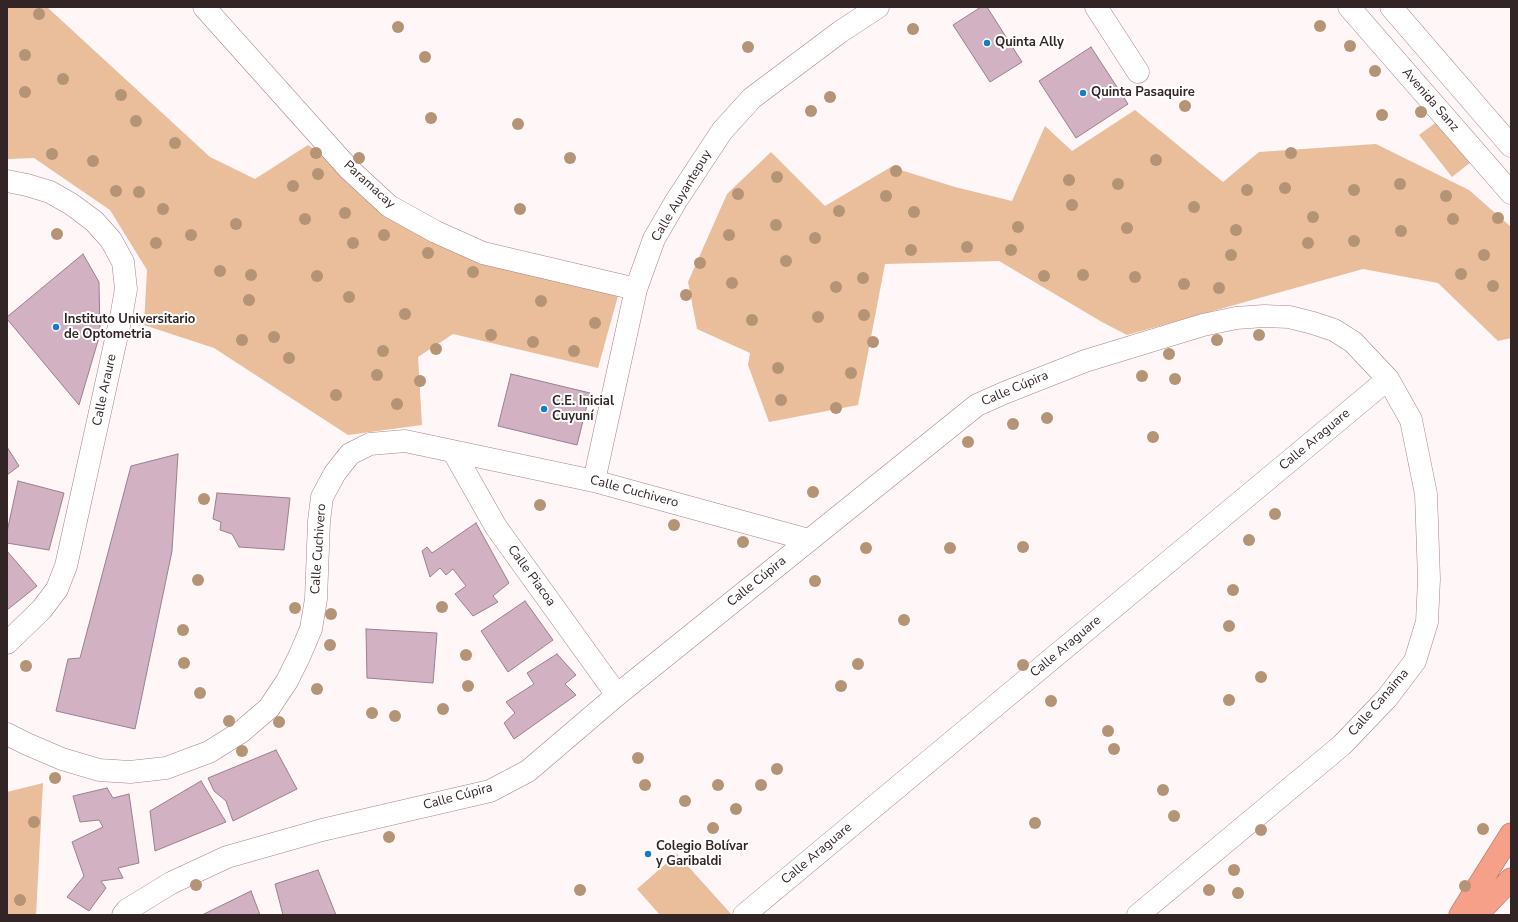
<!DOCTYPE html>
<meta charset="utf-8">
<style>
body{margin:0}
#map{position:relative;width:1518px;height:922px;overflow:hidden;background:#fef6f7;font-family:"Nunito Sans",sans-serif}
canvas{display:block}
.frame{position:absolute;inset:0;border:8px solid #332526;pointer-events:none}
</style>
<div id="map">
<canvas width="1518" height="922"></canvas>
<div class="frame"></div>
</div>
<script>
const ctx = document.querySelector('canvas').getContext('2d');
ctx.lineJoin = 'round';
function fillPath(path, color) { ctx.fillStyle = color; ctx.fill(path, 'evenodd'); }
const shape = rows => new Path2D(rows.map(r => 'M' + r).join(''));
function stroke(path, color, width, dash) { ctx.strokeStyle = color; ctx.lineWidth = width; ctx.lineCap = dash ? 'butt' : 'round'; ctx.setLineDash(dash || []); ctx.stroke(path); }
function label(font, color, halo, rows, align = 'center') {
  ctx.font = font + ' "Nunito Sans",sans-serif'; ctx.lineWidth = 4; ctx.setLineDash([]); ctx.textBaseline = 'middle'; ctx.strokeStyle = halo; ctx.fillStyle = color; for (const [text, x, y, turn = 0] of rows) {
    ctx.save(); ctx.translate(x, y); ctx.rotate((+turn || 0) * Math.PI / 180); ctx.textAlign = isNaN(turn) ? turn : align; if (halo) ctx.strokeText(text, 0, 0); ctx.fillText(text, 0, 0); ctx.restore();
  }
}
fillPath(shape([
 [7,7,47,7,210,157,255,179,308,145,458,251,618,296,598,368,453,334,418,357,422,425,348,435,214,348,144,325,147,270,110,210,34,158,7,159],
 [1135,110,1223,182,1259,152,1376,144,1469,190,1511,227,1511,338,1498,341,1438,283,1363,269,1127,335,1102,322,999,261,885,264,858,405,769,422,748,365,750,353,697,329,688,282,727,194,771,152,825,206,891,167,955,187,1012,201,1045,126,1072,151],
 [1438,121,1471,162,1452,177,1419,135],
 [43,783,36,915,7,915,7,792],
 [677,854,732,915,660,915,637,889]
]), '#eabd9b');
const building = shape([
 [981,7,987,7,1022,62,990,82,953,25,981,7],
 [1091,47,1128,104,1076,138,1039,81,1091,47],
 [83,254,99,282,100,334,79,405,7,319,7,317,83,254],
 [511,374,590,393,577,445,498,426,511,374],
 [7,447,19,466,7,475,7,447],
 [178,454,172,551,135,729,56,711,68,659,80,658,131,466,178,454],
 [18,481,64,493,49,550,7,543,7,532,18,481],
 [217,493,290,498,284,550,239,547,232,534,220,530,221,522,213,519,217,493],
 [476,523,509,583,493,596,498,602,473,616,455,594,466,586,453,569,446,575,440,568,430,577,422,551,427,547,432,553,476,523],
 [7,551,37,586,7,610,7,551],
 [525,601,553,640,508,672,481,631,525,601],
 [366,629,437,633,433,683,367,678,366,629],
 [557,654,576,675,565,684,576,695,514,739,504,723,515,713,506,702,534,684,527,673,557,654],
 [276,750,297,789,233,821,226,801,214,791,208,778,276,750],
 [201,781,226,822,155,851,150,811,201,781],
 [107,788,113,798,129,794,139,863,118,868,123,878,101,881,106,888,89,911,67,897,84,876,72,842,103,827,99,820,80,822,73,796,107,788],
 [318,870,336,915,283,915,275,884,318,870],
 [251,891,260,915,202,915,251,891]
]);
fillPath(building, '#d2b2c2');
stroke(building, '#9c7e8e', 1);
const minor = shape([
 [204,7,349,169,389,206,436,232,483,253,636,289],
 [1096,7,1138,72],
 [1349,7,1511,193],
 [1391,7,1511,146],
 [7,181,27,185,50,192,71,204,94,221,111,240,123,262,126,289,122,312,66,566,57,589,42,609,7,643],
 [453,451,496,527,617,695],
 [594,481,636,289,654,239,676,201,722,131,752,98,840,32,878,7],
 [7,734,27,744,62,759,99,770,130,772,166,768,209,752,241,732,269,708,287,681,299,657,311,629,316,599,319,521,322,497,335,473,350,454,370,444,405,441,594,481,809,540],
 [123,915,127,910,171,883,227,857,322,830,490,791,528,771,617,695,977,405,1004,393,1085,361,1203,325,1236,318,1264,316,1289,317,1313,323,1334,330,1353,342,1388,379,1411,420,1426,494,1429,579,1427,622,1415,661,1387,698,1342,745,1138,915],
 [744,915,1388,379]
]);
const highway = shape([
 [1460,915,1511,834],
 [1477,915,1511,879]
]);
stroke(minor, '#a68488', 23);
stroke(highway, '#b27466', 23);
stroke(minor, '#fff', 22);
stroke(highway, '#f69f89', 22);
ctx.fillStyle = '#b59476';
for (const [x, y] of [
 [39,14],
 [1320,26],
 [398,27],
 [913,29],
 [1350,46],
 [748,47],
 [25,55],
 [425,57],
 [1375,71],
 [63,79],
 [25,92],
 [121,95],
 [830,97],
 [1185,106],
 [811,111],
 [1421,112],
 [1382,115],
 [431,118],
 [136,121],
 [518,124],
 [175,143],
 [316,153],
 [1291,153],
 [52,154],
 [359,158],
 [570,158],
 [1156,160],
 [93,161],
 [896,171],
 [318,174],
 [777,177],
 [1069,180],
 [1118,184],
 [1400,184],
 [293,186],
 [1285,188],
 [1247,190],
 [1354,190],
 [116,191],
 [139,192],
 [738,194],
 [886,196],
 [1446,196],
 [1072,205],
 [1194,207],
 [163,209],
 [520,209],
 [839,211],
 [914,212],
 [345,213],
 [1313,217],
 [1498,218],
 [305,219],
 [1453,219],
 [236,224],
 [776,225],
 [1018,227],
 [1127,228],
 [1236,230],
 [1401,231],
 [57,234],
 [191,235],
 [384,235],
 [729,235],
 [815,238],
 [1354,241],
 [156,243],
 [353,243],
 [1308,243],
 [967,247],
 [911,250],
 [1011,250],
 [428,253],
 [1231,255],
 [1484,255],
 [786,261],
 [700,263],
 [220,271],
 [473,272],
 [1461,274],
 [251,275],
 [1083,275],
 [317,276],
 [1044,276],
 [1135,277],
 [863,278],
 [732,283],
 [1184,284],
 [1493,286],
 [836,287],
 [1219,288],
 [686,295],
 [349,297],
 [249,300],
 [541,301],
 [405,314],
 [864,315],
 [818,317],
 [752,320],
 [595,323],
 [491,335],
 [1259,335],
 [274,337],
 [242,340],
 [1217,340],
 [533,342],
 [873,342],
 [436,349],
 [383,351],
 [574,351],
 [1169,354],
 [289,358],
 [778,368],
 [851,373],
 [377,375],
 [1142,376],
 [1175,379],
 [420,381],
 [336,395],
 [781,400],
 [397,404],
 [836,408],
 [1047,418],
 [1013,424],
 [1153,437],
 [968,442],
 [813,492],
 [204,499],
 [540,505],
 [1275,514],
 [674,525],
 [1249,540],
 [743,542],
 [1023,547],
 [866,548],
 [950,548],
 [198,580],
 [815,581],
 [1233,590],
 [442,607],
 [295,608],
 [331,614],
 [904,620],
 [1229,626],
 [183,630],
 [330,645],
 [466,655],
 [184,663],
 [858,664],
 [1023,665],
 [26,666],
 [1261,677],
 [468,686],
 [841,686],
 [317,689],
 [200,693],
 [1229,700],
 [1051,701],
 [443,709],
 [372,713],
 [395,716],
 [229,721],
 [279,722],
 [1108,731],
 [1114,749],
 [242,751],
 [638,758],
 [777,769],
 [55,778],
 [645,785],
 [718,785],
 [761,785],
 [1163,790],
 [685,801],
 [736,809],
 [1174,816],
 [34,822],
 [1035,823],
 [713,828],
 [1483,829],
 [1261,830],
 [389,837],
 [1234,870],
 [196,885],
 [1465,886],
 [580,890],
 [1209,890],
 [1238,893],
 [20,900]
]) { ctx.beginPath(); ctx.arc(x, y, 6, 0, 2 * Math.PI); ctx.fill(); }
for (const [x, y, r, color] of [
 [987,43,4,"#187dc9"],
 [1083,93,4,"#187dc9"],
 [56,327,4,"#187dc9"],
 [544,409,4,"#187dc9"],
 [648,854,4,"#187dc9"]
]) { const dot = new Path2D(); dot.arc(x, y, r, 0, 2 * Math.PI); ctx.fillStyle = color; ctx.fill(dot); stroke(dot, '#fff', 1.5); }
label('bold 13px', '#332526', '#fff', [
 ["Quinta Ally",995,43],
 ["Quinta Pasaquire",1091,93],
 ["Instituto Universitario",64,320],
 ["de Optometria",64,335],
 ["C.E. Inicial",552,402],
 ["Cuyuní",552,417],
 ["Colegio Bolívar",656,847],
 ["y Garibaldi",656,862]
], 'left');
label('13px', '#332526', '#fff', [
 ["Avenida Sanz",1430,100,49],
 ["Paramacay",369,185,42],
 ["Calle Auyantepuy",682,196,-59],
 ["Calle Cúpira",1015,389,-23],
 ["Calle Araure",105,390,-78],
 ["Calle Araguare",1315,440,-40],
 ["Calle Cuchivero",634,492,15],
 ["Calle Cuchivero",319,549,-86],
 ["Calle Piacoa",531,576,54],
 ["Calle Cúpira",757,582,-39],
 ["Calle Araguare",1066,647,-40],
 ["Calle Canaima",1379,703,-49],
 ["Calle Cúpira",458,797,-15],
 ["Calle Araguare",817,854,-40]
]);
</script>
